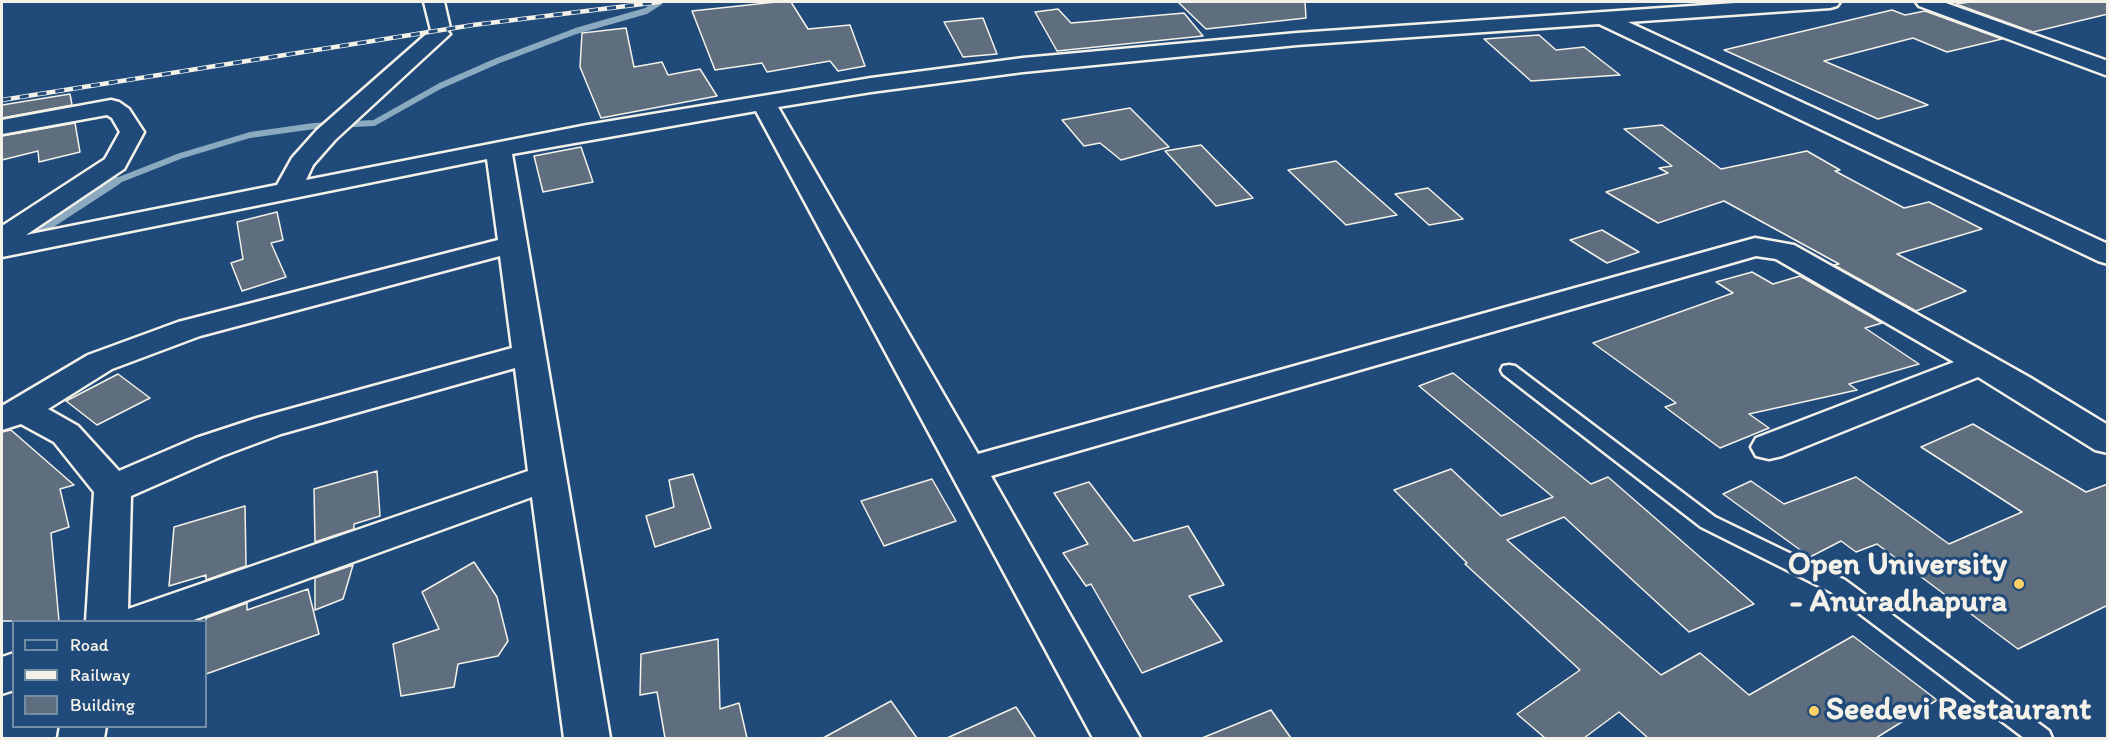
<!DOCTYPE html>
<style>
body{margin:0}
#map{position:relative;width:2109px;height:740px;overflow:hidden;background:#1f4a7a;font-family:Itim,sans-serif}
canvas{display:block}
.frame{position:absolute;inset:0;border:3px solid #f4f1e8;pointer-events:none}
.legend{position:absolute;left:12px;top:620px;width:195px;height:108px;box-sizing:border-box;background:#1f4a7a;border:2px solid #748da6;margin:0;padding:8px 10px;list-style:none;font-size:18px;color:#f4f1e8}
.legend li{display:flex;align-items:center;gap:12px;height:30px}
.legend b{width:30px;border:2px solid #748da6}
</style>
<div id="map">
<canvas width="2109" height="740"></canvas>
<div class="frame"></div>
<ul class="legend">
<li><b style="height:8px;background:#1f4a7a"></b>Road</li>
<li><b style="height:8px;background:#f4f1e8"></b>Railway</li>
<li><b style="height:16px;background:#5e6e7e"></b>Building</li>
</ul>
</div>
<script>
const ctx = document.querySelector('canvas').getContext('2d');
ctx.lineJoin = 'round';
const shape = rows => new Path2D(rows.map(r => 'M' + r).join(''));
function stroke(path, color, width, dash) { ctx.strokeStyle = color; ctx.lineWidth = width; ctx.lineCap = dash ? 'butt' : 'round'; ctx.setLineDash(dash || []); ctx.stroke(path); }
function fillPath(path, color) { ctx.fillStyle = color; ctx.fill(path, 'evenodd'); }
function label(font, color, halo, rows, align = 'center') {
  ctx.font = font + ' Itim,sans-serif'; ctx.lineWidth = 6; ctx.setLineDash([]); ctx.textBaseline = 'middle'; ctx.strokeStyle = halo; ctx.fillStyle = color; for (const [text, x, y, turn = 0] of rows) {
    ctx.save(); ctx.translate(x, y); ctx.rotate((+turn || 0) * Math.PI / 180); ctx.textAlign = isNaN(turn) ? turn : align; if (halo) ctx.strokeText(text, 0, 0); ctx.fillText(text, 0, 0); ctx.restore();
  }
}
stroke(shape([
 [114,182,180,156,250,135,314,126,374,123,440,86,497,61,576,31,646,11,660,2]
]), '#8caabf', 6);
stroke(shape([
 [28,239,117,181]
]), '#8caabf', 8);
const building = shape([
 [776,2,791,2,808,29,850,25,865,66,838,71,830,61,767,72,762,63,715,70,692,11,776,2],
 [1178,2,1305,2,1306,18,1206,29,1178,2],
 [1970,2,2108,2,2108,14,2033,32,1956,4,1970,2],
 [1058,9,1071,23,1184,13,1203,36,1057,51,1035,12,1058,9],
 [1892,10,1905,15,1925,11,2002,39,1947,52,1913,38,1824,61,1928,105,1878,119,1724,50,1892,10],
 [983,18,997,54,963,57,944,22,983,18],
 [626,28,634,67,662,62,668,75,700,69,717,96,601,118,580,67,582,33,626,28],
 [1539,35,1556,50,1584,47,1620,75,1531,81,1484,39,1539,35],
 [70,94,72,105,2,118,2,105,70,94],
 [1130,108,1169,147,1121,160,1100,143,1084,146,1062,120,1130,108],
 [75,123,80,152,39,162,38,151,2,160,2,136,75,123],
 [1662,125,1721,169,1807,151,1840,170,1835,171,1904,208,1929,202,1982,229,1897,254,1966,291,1916,311,1834,265,1839,264,1724,201,1658,223,1606,192,1668,173,1659,168,1672,166,1624,129,1662,125],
 [1201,145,1253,198,1216,206,1165,151,1201,145],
 [581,147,593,182,543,192,534,156,581,147],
 [1336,161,1397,215,1346,225,1288,170,1336,161],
 [1428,188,1463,219,1429,225,1395,194,1428,188],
 [277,212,283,240,271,243,286,277,242,291,231,263,243,259,237,222,277,212],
 [1602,230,1639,252,1607,263,1570,240,1602,230],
 [1752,272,1773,284,1800,276,1882,323,1865,328,1919,364,1849,384,1857,390,1749,414,1769,428,1720,448,1665,407,1676,403,1593,343,1733,293,1716,282,1752,272],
 [1453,373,1591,484,1608,477,1754,604,1689,632,1564,517,1507,540,1661,675,1700,653,1749,695,1853,636,1937,700,1876,738,1648,738,1619,712,1584,738,1545,738,1517,714,1580,670,1465,564,1467,563,1394,490,1451,469,1501,516,1553,497,1419,386,1453,373],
 [118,374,150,398,97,425,66,401,118,374],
 [1973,424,2086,492,2108,484,2108,605,2018,649,1877,544,1856,552,1841,541,1810,557,1723,494,1751,481,1784,504,1856,477,1949,544,2022,512,1921,447,1973,424],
 [11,430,74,485,60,489,69,527,51,533,59,621,2,621,2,432,11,430],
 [377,471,380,516,354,524,354,529,315,542,314,489,377,471],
 [693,474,711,528,655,547,646,516,674,507,669,480,693,474],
 [932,479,956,521,884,546,861,501,932,479],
 [1089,482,1134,541,1188,526,1224,585,1189,596,1222,641,1142,673,1091,584,1086,586,1063,553,1088,544,1054,493,1089,482],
 [245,506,246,566,206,580,206,575,169,586,174,527,245,506],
 [474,562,497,597,508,641,498,656,458,664,454,687,401,696,393,644,439,629,422,592,474,562],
 [353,565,343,599,315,610,315,578,353,565],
 [308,589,319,634,206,674,206,618,247,603,247,610,308,589],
 [718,639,720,709,739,703,747,738,665,738,657,692,640,695,641,654,718,639],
 [891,701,917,738,823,738,891,701],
 [1016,707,1036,738,947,738,1016,707],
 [1271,710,1291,738,1202,738,1271,710]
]);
fillPath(building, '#5e6e7e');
stroke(building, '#f4f1e8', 1.5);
const lane = shape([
 [1509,365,1515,366,1715,517,1845,580,2049,731,2052,738,2024,738,1831,592,1701,527,1503,374,1501,370,1503,366,1509,365]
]);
const street = shape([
 [424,2,444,2,450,28,448,32,450,34,335,140,313,165,306,180,587,125,871,78,1023,58,1297,33,1750,2,1840,2,1837,6,1830,8,1628,22,2108,244,2108,264,2098,261,1599,24,1297,45,1023,72,871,92,778,107,978,454,1755,238,1794,245,2029,377,2108,425,2108,453,2095,450,1978,377,1782,456,1769,459,1756,456,1751,447,1756,438,1954,362,1776,259,1756,256,991,476,1140,738,1093,738,756,111,512,154,610,738,564,738,532,497,188,622,86,622,94,492,54,442,21,424,2,430,2,406,88,355,178,322,498,240,487,159,2,257,2,226,105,159,120,132,112,118,107,115,2,134,2,120,111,100,119,102,129,109,144,132,124,169,26,235,277,185,292,158,317,130,431,30,424,2],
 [500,256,512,348,257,418,196,438,119,471,78,426,48,409,112,369,200,336,500,256],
 [515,368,528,471,128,609,131,496,222,456,281,434,515,368],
 [1916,2,1943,2,2108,61,2108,76,1919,6,1916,2],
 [14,653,14,690,2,694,2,657,14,653],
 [60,726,106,726,104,738,58,738,60,726]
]);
stroke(lane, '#f4f1e8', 5);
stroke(street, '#f4f1e8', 5);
fillPath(lane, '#1f4a7a');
fillPath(street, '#1f4a7a');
const rail = shape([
 [2,100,473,25,659,2]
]);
stroke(rail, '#f4f1e8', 4.5);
stroke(rail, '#1f4a7a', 3, [9]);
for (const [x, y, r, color] of [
 [2019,584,6,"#ffd166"],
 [1814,711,6,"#ffd166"]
]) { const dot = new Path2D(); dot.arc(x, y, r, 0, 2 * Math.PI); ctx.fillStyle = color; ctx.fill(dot); stroke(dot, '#1f4a7a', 2); }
label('bold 32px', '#f4f1e8', '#1f4a7a', [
 ["Open University",2007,566],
 ["- Anuradhapura",2007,603],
 ["Seedevi Restaurant",1826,711,"left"]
], 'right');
</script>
